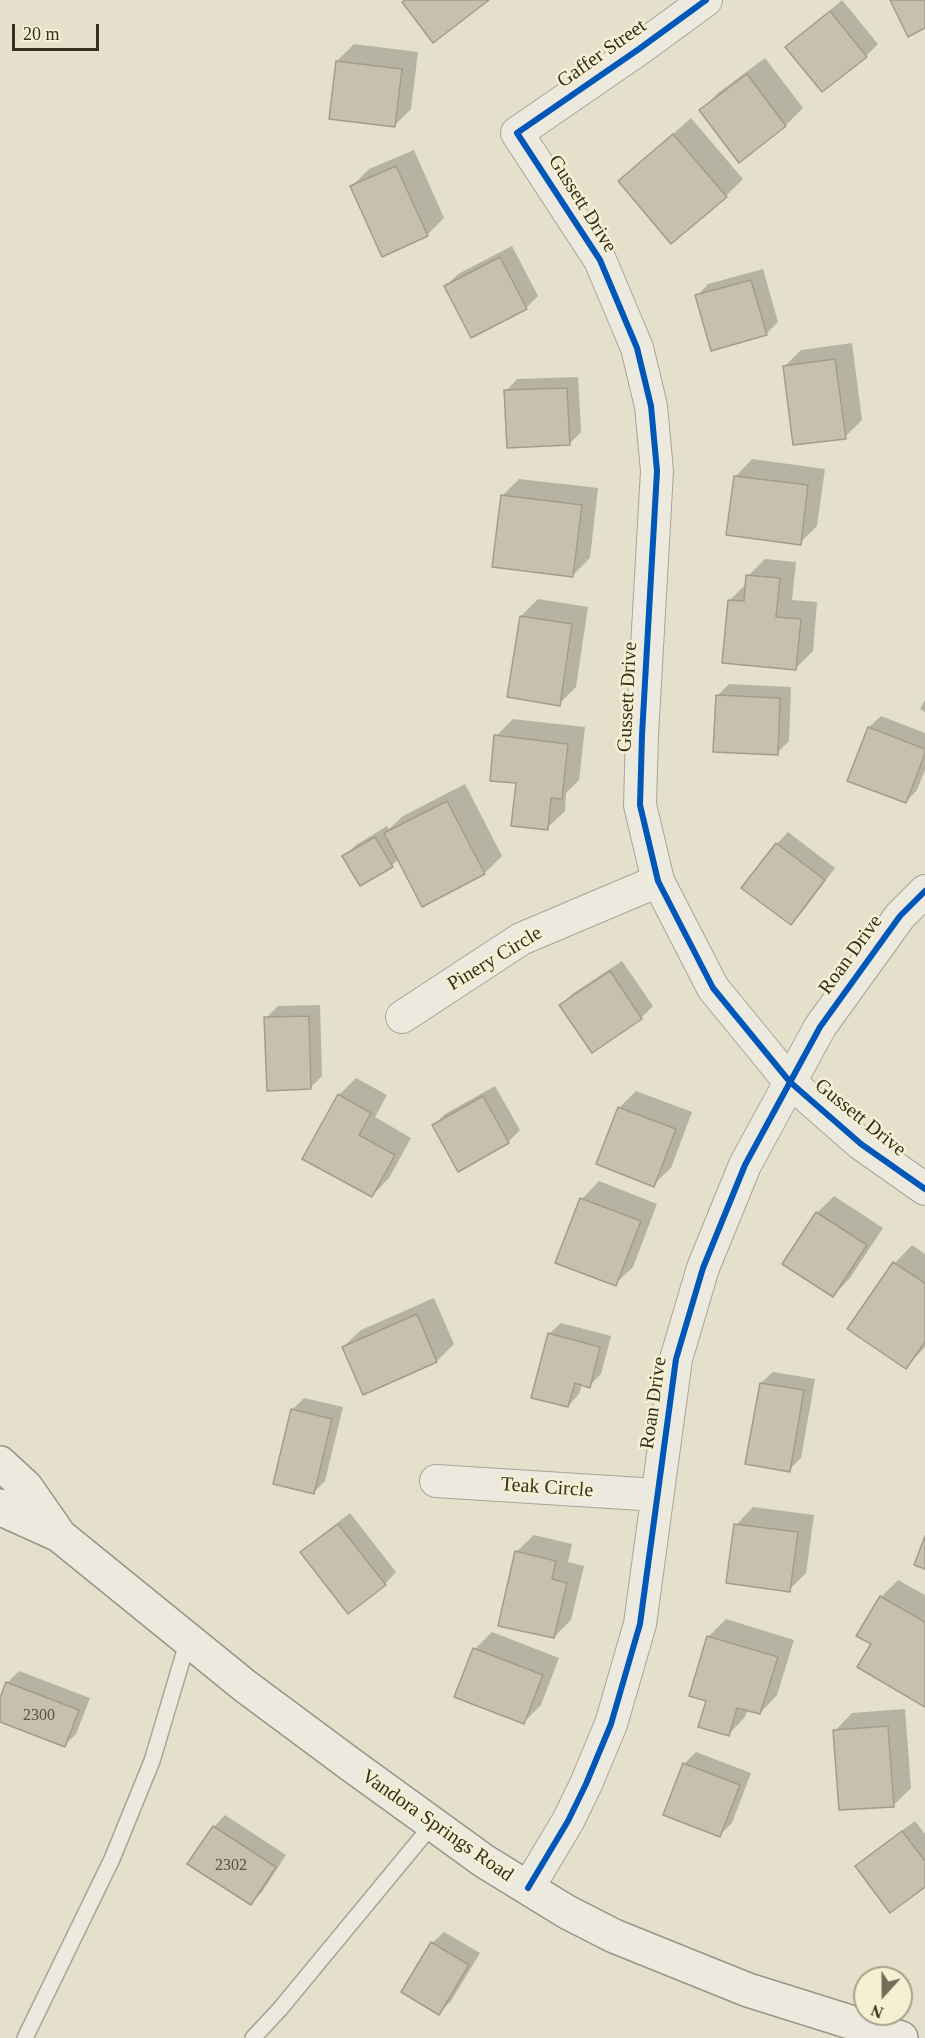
<!DOCTYPE html>
<style>
body{margin:0}
#map{position:relative;width:925px;height:2038px;overflow:hidden;background:#e4e0cc;font-family:Georgia,serif}
canvas{display:block}
.north{position:absolute;left:853px;top:1966px;width:60px;height:60px;box-sizing:border-box;background:#f5f0d2;border:2px solid #a9a28a;border-radius:50%;rotate:201deg;font-size:16px;font-weight:700;line-height:24px;text-align:center;color:#372e1e}
.north::after{content:'';display:block;margin:auto;width:21px;height:27px;background:#746c5b;clip-path:polygon(50% 0,100% 100%,50% 72%,0 100%)}
.scale{position:absolute;left:12px;top:24px;width:87px;height:27px;box-sizing:border-box;border:3px solid #372e1e;border-top:0;padding-left:8px;font-size:18px;line-height:21px;white-space:nowrap;color:#372e1e;-webkit-text-stroke:4px #f5f0d2;paint-order:stroke}
</style>
<div id="map">
<canvas width="925" height="2038"></canvas>
<div class="north">N</div>
<div class="scale">20 m</div>
</div>
<script>
const ctx = document.querySelector('canvas').getContext('2d');
ctx.lineJoin = 'round';
function fillPath(path, color) { ctx.fillStyle = color; ctx.fill(path, 'evenodd'); }
const shape = rows => new Path2D(rows.map(r => 'M' + r).join(''));
function stroke(path, color, width, dash) { ctx.strokeStyle = color; ctx.lineWidth = width; ctx.lineCap = dash ? 'butt' : 'round'; ctx.setLineDash(dash || []); ctx.stroke(path); }
function label(font, color, halo, rows, align = 'center') {
  ctx.font = font + ' Georgia,serif'; ctx.lineWidth = 5; ctx.setLineDash([]); ctx.textBaseline = 'middle'; ctx.strokeStyle = halo; ctx.fillStyle = color; for (const [text, x, y, turn = 0] of rows) {
    ctx.save(); ctx.translate(x, y); ctx.rotate((+turn || 0) * Math.PI / 180); ctx.textAlign = isNaN(turn) ? turn : align; if (halo) ctx.strokeText(text, 0, 0); ctx.fillText(text, 0, 0); ctx.restore();
  }
}
fillPath(shape([
 [842,0,878,44,866,56,823,90,787,47],
 [354,44,418,52,411,109,394,126,337,61],
 [765,58,803,108,786,125,739,161,701,110,718,93],
 [691,118,743,179,726,196,620,181],
 [414,150,444,218,427,235,352,186,369,169],
 [512,246,538,296,526,308,446,286,458,274],
 [763,269,778,322,766,334,697,296,708,284],
 [852,343,862,420,845,437,784,367,801,350],
 [578,377,581,432,569,444,506,391,517,379],
 [752,459,825,469,817,526,800,543,735,477],
 [519,479,598,488,590,558,573,575,502,496],
 [765,559,796,562,792,600,817,602,813,651,796,668,729,601,747,583,748,576],
 [538,599,588,607,576,687,559,704,521,616],
 [729,684,791,687,789,741,777,753,717,696],
 [925,700,925,712,920,709],
 [881,716,925,733,925,770,917,790,906,802,869,727],
 [513,719,585,727,579,780,566,793,565,811,547,828,517,782,496,736],
 [465,784,502,856,485,873,423,905,399,859,392,865,344,857,356,845,387,826,389,829,403,816],
 [788,832,835,868,802,912,790,923,777,844],
 [622,961,653,1006,641,1018,561,1005,572,994],
 [320,1005,322,1076,310,1088,266,1018,278,1006],
 [356,1078,387,1095,375,1117,411,1138,389,1178,372,1196,339,1095],
 [495,1086,520,1130,509,1141,459,1170,434,1125,445,1114],
 [636,1091,692,1112,671,1168,653,1185,619,1108],
 [599,1181,657,1204,633,1267,615,1284,582,1199],
 [834,1196,883,1228,850,1278,833,1296,817,1213],
 [912,1245,925,1254,925,1347,906,1367,850,1328,895,1263],
 [434,1298,454,1344,437,1361,343,1347,361,1330],
 [561,1323,611,1336,601,1374,589,1386,582,1384,579,1394,568,1406,549,1334],
 [773,1372,815,1379,801,1458,789,1470,761,1383],
 [304,1398,343,1407,325,1481,313,1493,293,1409],
 [753,1507,814,1515,806,1573,789,1590,736,1525],
 [350,1513,396,1572,385,1584,302,1552,314,1541],
 [534,1535,572,1544,568,1562,584,1566,571,1620,554,1637,516,1552],
 [898,1580,925,1595,925,1705,873,1644,881,1597],
 [726,1619,794,1640,777,1695,760,1713,748,1709,745,1717,728,1735,708,1700,691,1695,709,1636],
 [492,1632,559,1658,541,1705,524,1722,475,1649],
 [19,1671,90,1698,76,1734,65,1745,0,1721,0,1702,8,1682],
 [905,1709,911,1788,894,1805,835,1731,852,1713],
 [696,1752,751,1773,732,1823,720,1835,684,1764],
 [225,1815,286,1855,262,1892,251,1903,214,1827],
 [915,1821,925,1834,925,1885,857,1866,869,1855],
 [444,1932,480,1953,451,2001,439,2013,432,1943]
]), '#0003');
const building = shape([
 [405,0,489,0,433,43,402,2,405,0],
 [890,0,925,0,925,28,908,37,890,0],
 [830,11,867,57,822,92,785,47,830,11],
 [336,61,402,69,395,127,329,119,336,61],
 [747,74,786,126,739,163,699,110,747,74],
 [673,134,727,197,671,244,618,181,673,134],
 [396,166,428,236,382,257,350,186,396,166],
 [500,257,527,309,471,338,444,286,500,257],
 [751,280,767,335,711,351,695,295,751,280],
 [835,359,846,439,793,445,783,366,835,359],
 [567,388,570,445,507,448,504,390,567,388],
 [734,476,808,485,801,545,726,535,734,476],
 [501,495,582,505,573,577,492,567,501,495],
 [746,575,780,578,776,617,801,619,796,670,722,663,728,600,744,601,746,575],
 [520,616,572,624,560,706,507,697,520,616],
 [716,695,780,698,778,755,713,752,716,695],
 [868,727,925,749,925,754,906,803,847,781,868,727],
 [494,735,568,744,562,799,551,798,548,830,511,826,516,783,490,781,494,735],
 [447,801,485,874,422,907,384,833,447,801],
 [375,837,393,867,360,886,342,856,375,837],
 [776,843,825,880,791,925,741,888,776,843],
 [610,971,642,1019,592,1053,559,1005,610,971],
 [309,1016,311,1089,267,1091,264,1017,309,1016],
 [338,1094,371,1113,359,1135,395,1155,372,1197,302,1159,338,1094],
 [483,1096,509,1143,458,1172,432,1125,483,1096],
 [618,1107,676,1129,654,1187,596,1164,618,1107],
 [580,1198,641,1221,616,1286,555,1263,580,1198],
 [816,1212,867,1245,833,1297,782,1264,816,1212],
 [893,1262,925,1283,925,1342,906,1369,847,1329,893,1262],
 [417,1314,437,1362,363,1395,342,1347,417,1314],
 [548,1333,600,1347,590,1388,575,1383,568,1407,531,1398,548,1333],
 [760,1383,804,1390,790,1472,745,1464,760,1383],
 [291,1409,332,1419,314,1494,273,1484,291,1409],
 [338,1524,386,1585,348,1614,300,1552,338,1524],
 [734,1524,798,1532,790,1592,726,1583,734,1524],
 [925,1536,925,1569,914,1565,925,1536],
 [515,1551,556,1561,552,1579,567,1583,554,1638,498,1626,515,1551],
 [880,1596,925,1622,925,1707,857,1667,871,1644,856,1636,880,1596],
 [707,1636,778,1657,760,1714,737,1708,729,1736,698,1727,706,1701,689,1696,707,1636],
 [473,1648,543,1675,524,1724,454,1697,473,1648],
 [6,1682,79,1710,65,1747,0,1722,0,1698,6,1682],
 [888,1726,894,1807,839,1810,833,1730,888,1726],
 [683,1763,740,1785,720,1837,663,1815,683,1763],
 [213,1826,276,1867,251,1905,187,1864,213,1826],
 [902,1831,925,1861,925,1887,890,1913,855,1866,902,1831],
 [431,1942,469,1965,439,2015,401,1992,431,1942]
]);
fillPath(building, '#c8bfad');
stroke(building, '#a49c8b', 1.5);
const lane = shape([
 [25,2038,112,1859,152,1761,188,1640],
 [253,2038,280,2009,432,1825]
]);
const street = shape([
 [706,0,639,49,517,133,600,260,637,348,651,406,657,471,642,735,640,805,658,881,713,988,790,1082,861,1144,925,1189],
 [402,1017,521,939,658,881],
 [436,1481,657,1495],
 [528,1888,568,1821,586,1784,611,1724,640,1624,676,1359,703,1268,745,1165,820,1027,900,916,925,891]
]);
const secondary = shape([
 [0,1463,26,1487,58,1533],
 [0,1506,8,1512,59,1535,245,1686,350,1764,484,1861,567,1912,614,1936,748,1990,901,2038]
]);
stroke(lane, '#a9a495', 18);
stroke(street, '#a9a495', 34);
stroke(secondary, '#999485', 36);
stroke(lane, '#ece9de', 15);
stroke(street, '#ece9de', 32);
stroke(secondary, '#ece9de', 33);
stroke(shape([
 [706,0,639,49,517,133,600,260,637,348,651,406,657,471,642,735,640,805,658,881,713,988,790,1082,861,1144,925,1189],
 [528,1888,568,1821,586,1784,611,1724,640,1624,676,1359,703,1268,745,1165,820,1027,900,916,925,891]
]), '#0057b8', 6);
label('16px', '#5b5242', null, [
 ["2300",39,1716],
 ["2302",231,1866]
]);
label('20px', '#372e1e', '#f5f0d2', [
 ["Gaffer Street",602,54,-35],
 ["Gussett Drive",582,204,58],
 ["Gussett Drive",628,697,-87],
 ["Roan Drive",851,955,-54],
 ["Pinery Circle",495,959,-31],
 ["Gussett Drive",860,1118,39],
 ["Roan Drive",654,1403,-82],
 ["Teak Circle",547,1488,4],
 ["Vandora Springs Road",437,1826,35]
]);
</script>
